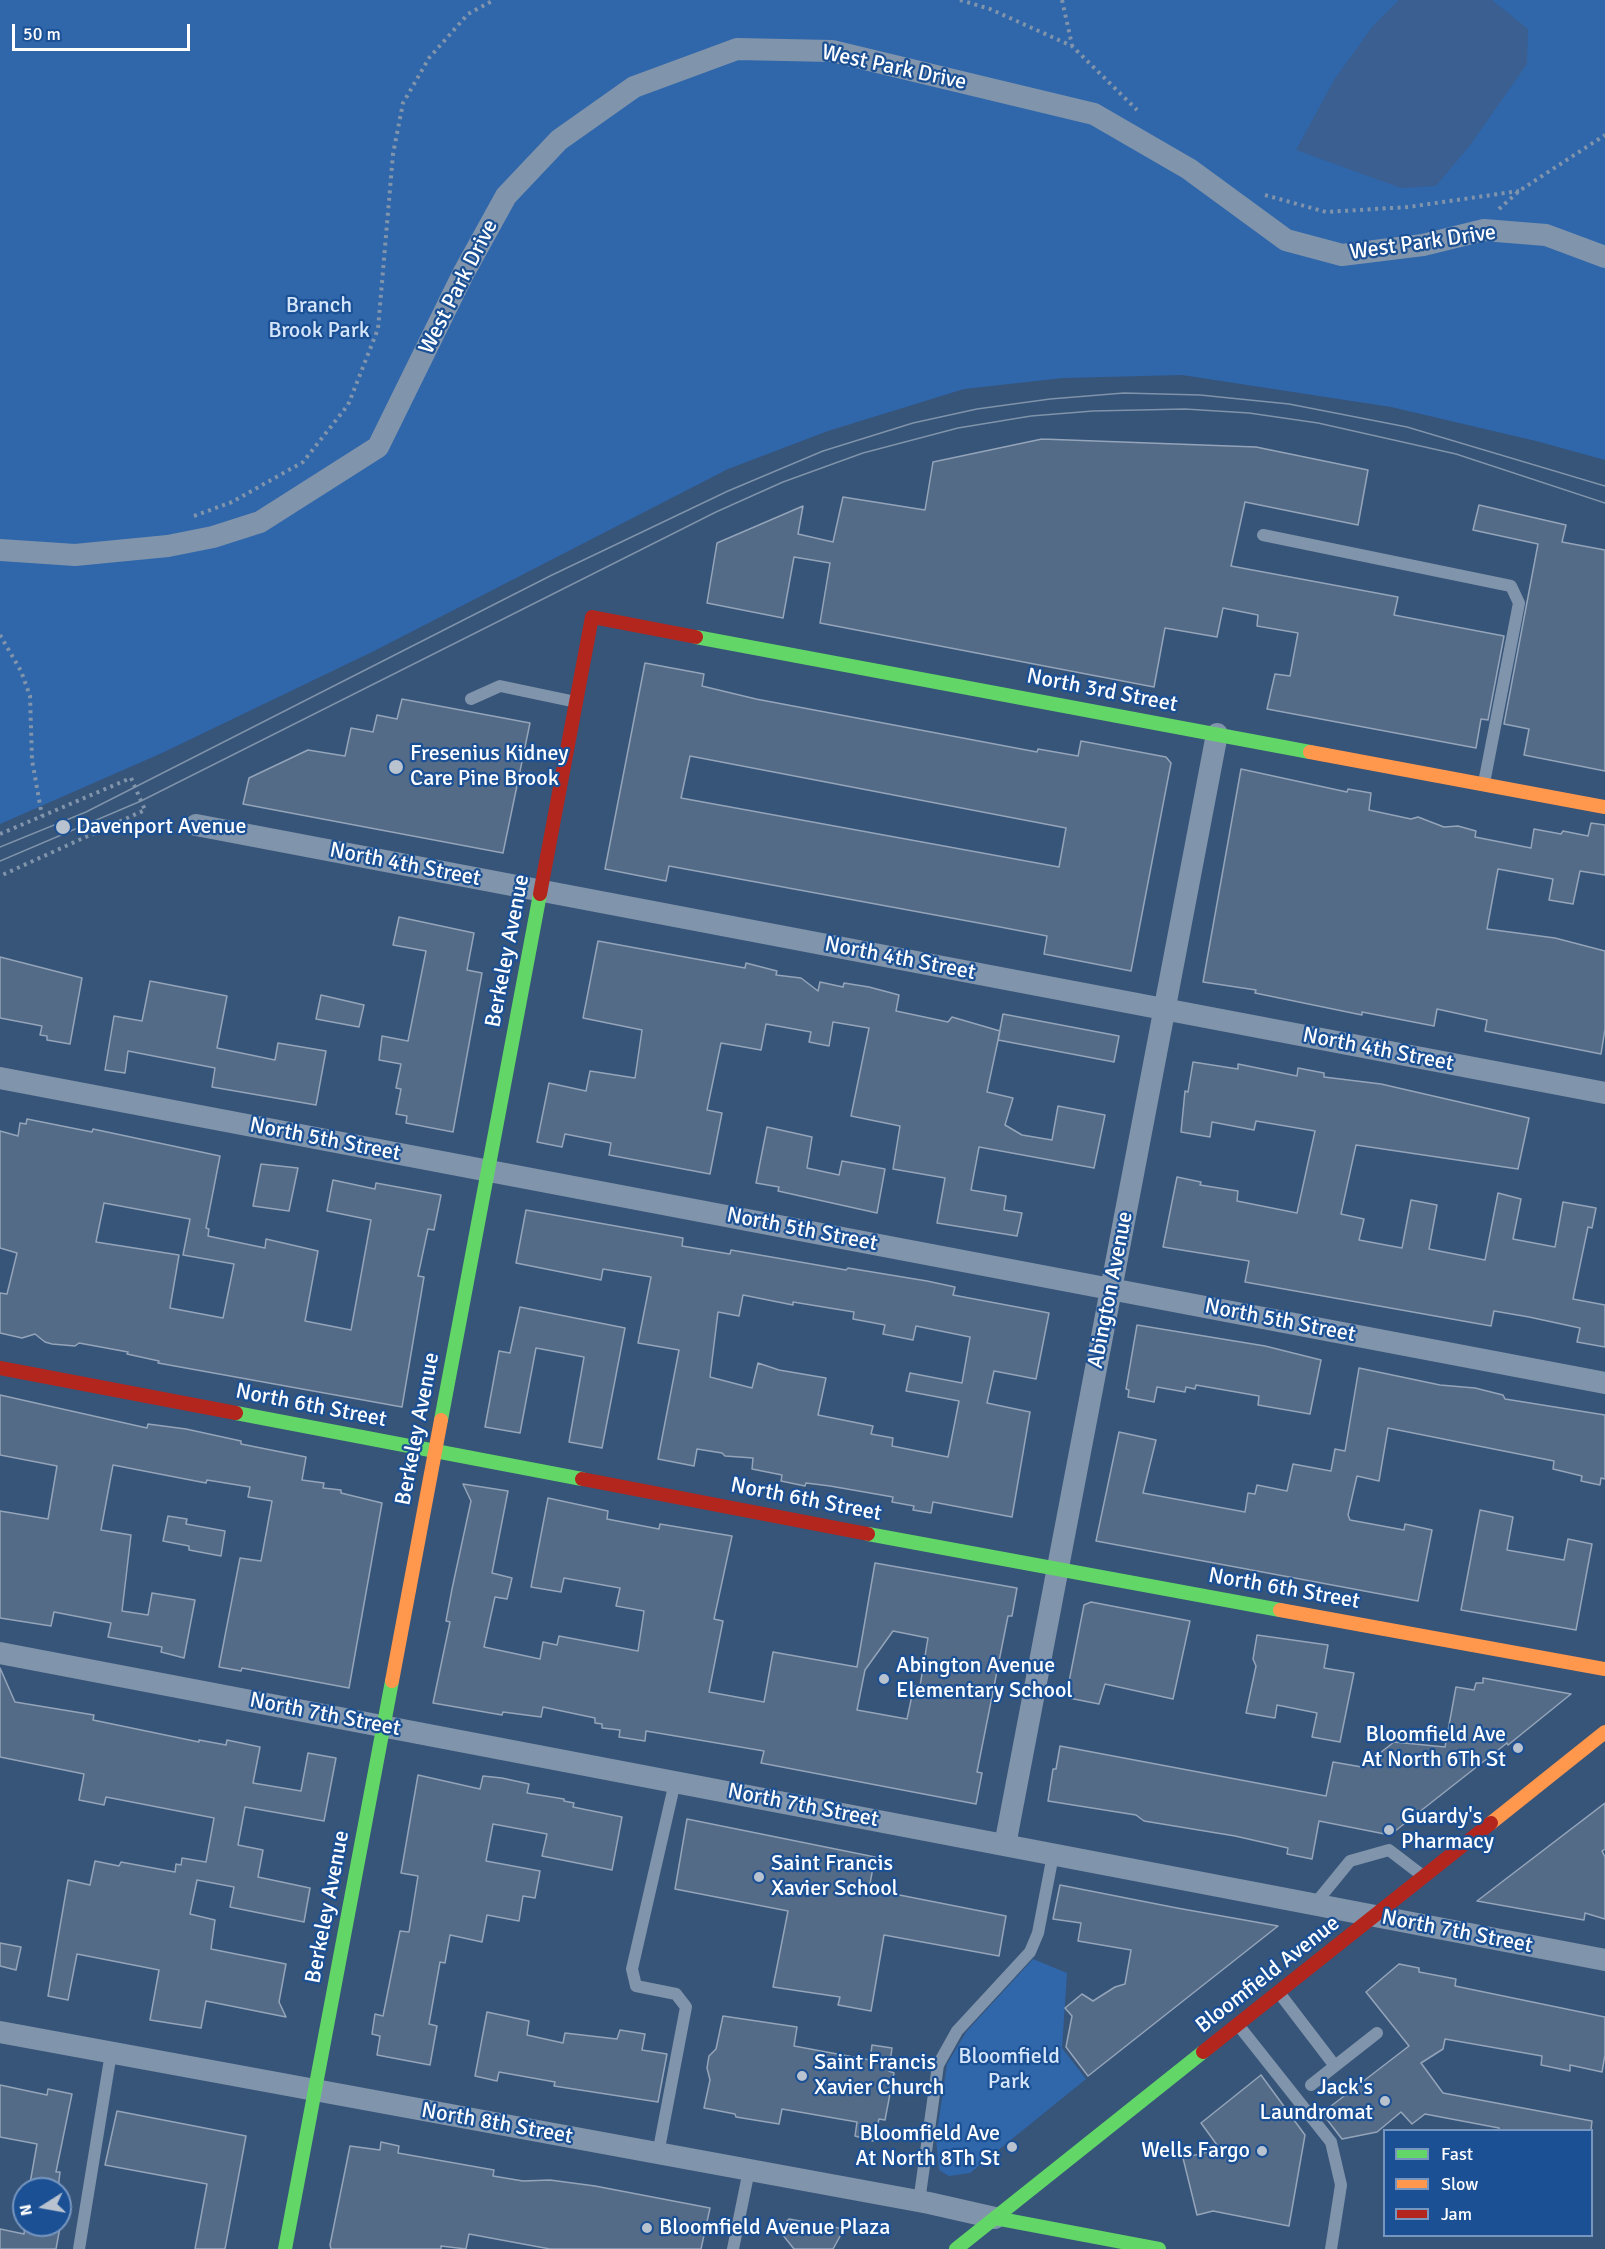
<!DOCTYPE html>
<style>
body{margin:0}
#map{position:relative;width:1605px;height:2249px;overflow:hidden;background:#375479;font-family:Signika,sans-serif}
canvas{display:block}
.legend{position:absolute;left:1383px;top:2129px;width:210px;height:108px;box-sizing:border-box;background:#1b5095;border:2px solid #7696bf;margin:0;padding:8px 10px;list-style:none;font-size:18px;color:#fff}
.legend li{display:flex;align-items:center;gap:12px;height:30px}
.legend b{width:30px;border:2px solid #7696bf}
.north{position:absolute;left:12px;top:2177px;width:60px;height:60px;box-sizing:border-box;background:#1b5095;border:2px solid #7696bf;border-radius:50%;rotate:259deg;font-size:16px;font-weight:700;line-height:24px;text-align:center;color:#fff}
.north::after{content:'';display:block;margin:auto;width:21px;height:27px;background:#b9c3d0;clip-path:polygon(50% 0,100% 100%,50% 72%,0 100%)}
.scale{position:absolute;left:12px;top:24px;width:178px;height:27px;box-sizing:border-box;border:3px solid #fff;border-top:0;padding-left:8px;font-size:18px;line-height:21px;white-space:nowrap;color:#fff;-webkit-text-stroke:4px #1b5095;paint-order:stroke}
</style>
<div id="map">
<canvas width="1605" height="2249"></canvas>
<ul class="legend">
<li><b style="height:8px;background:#63d668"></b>Fast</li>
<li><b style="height:8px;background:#ff974d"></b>Slow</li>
<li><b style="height:8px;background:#b3261e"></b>Jam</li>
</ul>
<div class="north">N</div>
<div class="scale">50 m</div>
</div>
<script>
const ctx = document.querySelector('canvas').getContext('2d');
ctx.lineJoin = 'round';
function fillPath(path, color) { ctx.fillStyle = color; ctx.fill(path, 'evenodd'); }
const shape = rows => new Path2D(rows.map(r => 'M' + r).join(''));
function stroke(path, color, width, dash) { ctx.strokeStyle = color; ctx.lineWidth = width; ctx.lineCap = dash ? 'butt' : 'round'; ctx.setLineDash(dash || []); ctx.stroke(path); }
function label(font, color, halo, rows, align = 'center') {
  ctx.font = font + ' Signika,sans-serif'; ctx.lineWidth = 4.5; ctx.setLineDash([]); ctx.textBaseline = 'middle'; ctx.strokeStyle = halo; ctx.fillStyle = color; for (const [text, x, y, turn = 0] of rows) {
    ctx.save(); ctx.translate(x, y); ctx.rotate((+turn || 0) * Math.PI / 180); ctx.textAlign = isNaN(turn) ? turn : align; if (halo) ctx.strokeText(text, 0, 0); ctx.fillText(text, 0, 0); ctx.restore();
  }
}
fillPath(shape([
 [0,0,1605,0,1605,460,1536,441,1391,407,1182,375,1063,378,964,389,828,431,728,469,374,651,162,753,0,824],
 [1033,1959,1067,1973,1062,2048,1086,2079,970,2173,949,2176,939,2170,936,2139,947,2064,966,2032]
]), '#3067ab');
fillPath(shape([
 [1399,0,1492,0,1528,29,1527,64,1471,144,1436,186,1401,188,1296,150,1334,80,1372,27]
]), '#3a5f90');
const building = shape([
 [1042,439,1256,447,1368,470,1358,525,1245,502,1231,566,1398,597,1394,615,1504,636,1488,720,1481,719,1476,748,1267,709,1275,674,1290,676,1298,633,1257,626,1258,615,1223,608,1217,637,1165,628,1154,687,820,623,830,563,794,557,783,618,707,603,717,543,803,506,798,534,833,542,843,497,925,510,933,462,1042,439],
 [1479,505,1566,525,1562,542,1605,550,1605,771,1524,755,1529,729,1504,724,1538,544,1473,530,1479,505],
 [645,663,704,674,702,686,756,699,1037,752,1038,749,1078,756,1081,741,1166,757,1171,763,1131,971,1044,954,1047,936,995,926,669,866,666,881,605,869,645,663],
 [690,756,1066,828,1059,867,681,798,690,756],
 [402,699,530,723,503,853,243,804,249,778,308,750,345,756,351,728,373,732,377,715,397,719,402,699],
 [1241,769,1347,792,1348,789,1371,793,1369,810,1411,819,1418,817,1444,827,1458,826,1476,831,1475,837,1531,848,1534,829,1561,834,1563,831,1588,836,1591,823,1605,825,1605,875,1580,871,1573,904,1549,900,1553,879,1498,869,1487,929,1555,938,1605,951,1605,1029,1601,1054,1485,1031,1487,1020,1437,1009,1434,1026,1362,1012,1362,1015,1255,993,1256,990,1203,982,1241,769],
 [399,917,474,933,467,970,482,973,453,1132,406,1123,407,1116,396,1114,401,1089,396,1088,401,1064,379,1060,382,1036,408,1041,426,951,393,945,399,917],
 [598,941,745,968,746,963,777,971,776,975,801,978,818,991,820,982,843,987,844,983,869,987,899,995,896,1011,948,1022,952,1017,1000,1031,987,1092,1013,1098,1005,1125,1022,1135,1052,1140,1058,1106,1105,1115,1094,1168,979,1147,971,1190,1006,1196,1004,1210,1022,1213,1017,1236,937,1223,945,1178,893,1169,900,1126,851,1116,869,1028,833,1022,829,1046,809,1042,811,1032,766,1024,761,1050,721,1043,707,1110,722,1113,710,1174,609,1155,611,1143,565,1134,562,1147,537,1142,549,1083,586,1091,590,1071,635,1078,642,1030,583,1018,598,941],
 [0,957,82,978,70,1044,47,1040,47,1036,40,1035,42,1026,0,1018,0,957],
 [150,981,227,996,217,1048,275,1060,278,1043,326,1051,316,1105,212,1087,215,1068,128,1051,125,1073,105,1070,114,1016,142,1021,150,981],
 [321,995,364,1005,359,1027,316,1019,321,995],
 [1003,1014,1119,1036,1114,1062,998,1040,1003,1014],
 [1193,1062,1238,1069,1238,1064,1297,1076,1298,1068,1324,1073,1324,1077,1381,1084,1529,1118,1518,1169,1356,1145,1341,1214,1364,1219,1359,1240,1402,1248,1411,1200,1437,1205,1429,1249,1485,1260,1498,1193,1521,1199,1513,1239,1555,1247,1563,1202,1596,1208,1592,1228,1588,1227,1573,1299,1605,1305,1605,1347,1577,1342,1580,1328,1529,1317,1494,1311,1491,1326,1245,1282,1249,1261,1163,1247,1177,1177,1201,1182,1200,1185,1238,1191,1237,1201,1297,1213,1315,1131,1256,1121,1254,1130,1212,1122,1210,1137,1181,1132,1185,1091,1188,1092,1193,1062],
 [27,1119,92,1132,93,1129,220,1156,206,1228,209,1229,208,1236,265,1248,266,1239,318,1251,305,1321,351,1330,371,1220,327,1211,333,1180,375,1189,376,1183,441,1195,434,1230,428,1229,418,1276,424,1277,402,1407,158,1363,159,1361,127,1354,128,1352,79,1343,75,1346,52,1344,45,1342,35,1334,22,1338,0,1333,0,1293,7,1294,17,1253,0,1248,0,1131,18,1136,20,1123,26,1124,27,1119],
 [104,1203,190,1219,183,1255,234,1264,223,1318,170,1308,179,1255,96,1242,104,1203],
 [767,1127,812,1137,807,1168,839,1175,842,1161,885,1169,877,1213,778,1191,779,1187,756,1183,767,1127],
 [261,1164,298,1168,289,1211,253,1206,261,1164],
 [526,1210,683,1238,682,1246,730,1254,731,1250,846,1270,848,1268,927,1281,955,1287,953,1295,1049,1313,1036,1379,994,1371,987,1403,1030,1412,1012,1517,933,1502,931,1513,913,1510,914,1506,892,1502,893,1497,830,1486,806,1483,805,1486,781,1481,782,1475,752,1469,753,1458,725,1456,722,1453,697,1449,694,1466,658,1459,679,1350,638,1343,651,1277,603,1269,601,1280,516,1263,526,1210],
 [743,1295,793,1305,793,1302,854,1312,853,1319,885,1325,883,1334,913,1340,916,1326,970,1337,962,1383,910,1373,906,1391,959,1401,948,1457,892,1446,893,1438,871,1434,873,1426,818,1415,826,1378,779,1370,758,1363,752,1388,710,1377,718,1312,739,1316,743,1295],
 [520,1307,625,1328,602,1448,569,1442,584,1357,536,1348,520,1433,485,1427,499,1351,510,1353,520,1307],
 [1137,1325,1265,1346,1321,1360,1310,1414,1258,1405,1259,1396,1196,1385,1195,1389,1186,1387,1185,1392,1157,1387,1154,1402,1128,1397,1129,1390,1126,1389,1137,1325],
 [1359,1368,1440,1385,1475,1388,1503,1395,1505,1399,1605,1415,1605,1479,1601,1478,1600,1485,1581,1481,1582,1476,1553,1469,1554,1461,1388,1428,1379,1481,1357,1476,1348,1515,1350,1520,1404,1530,1405,1524,1432,1530,1418,1601,1096,1541,1119,1432,1156,1440,1143,1493,1245,1512,1248,1493,1255,1494,1257,1485,1287,1491,1293,1464,1331,1471,1335,1449,1345,1451,1359,1368],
 [0,1395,147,1428,148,1424,186,1429,241,1441,241,1444,306,1457,302,1480,324,1483,323,1488,341,1490,341,1493,382,1503,349,1688,242,1668,241,1671,219,1667,240,1558,261,1561,272,1501,248,1497,250,1487,207,1480,206,1483,113,1465,101,1530,131,1535,122,1611,148,1615,152,1593,195,1600,184,1658,161,1652,162,1647,108,1637,111,1623,54,1612,51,1626,0,1618,0,1511,48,1519,57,1466,0,1455,0,1395],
 [463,1484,508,1491,492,1573,512,1578,507,1599,495,1597,484,1647,540,1659,543,1642,557,1645,559,1636,638,1651,644,1611,616,1606,620,1588,564,1578,561,1592,531,1587,548,1498,608,1511,607,1519,659,1529,660,1524,732,1536,714,1619,723,1621,709,1692,764,1702,773,1652,857,1667,875,1563,1017,1588,1012,1616,1008,1616,977,1772,982,1773,976,1804,761,1763,764,1751,646,1731,645,1741,619,1737,620,1730,602,1728,602,1724,595,1723,595,1718,543,1707,541,1717,503,1712,502,1715,433,1703,450,1622,446,1621,452,1589,471,1501,463,1484],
 [893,1631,928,1638,920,1686,914,1686,907,1719,857,1710,865,1670,893,1631],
 [1480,1510,1513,1517,1507,1550,1564,1560,1568,1539,1592,1544,1576,1630,1461,1610,1480,1510],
 [168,1516,187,1519,186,1524,225,1531,221,1556,189,1550,189,1546,163,1541,168,1516],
 [1091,1602,1190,1621,1173,1699,1105,1684,1099,1704,1069,1698,1070,1693,1067,1692,1084,1605,1091,1602],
 [1257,1635,1328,1645,1324,1668,1354,1673,1340,1742,1312,1737,1317,1713,1277,1705,1275,1718,1246,1713,1256,1666,1253,1659,1257,1635],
 [0,1668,15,1702,94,1715,93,1720,199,1742,199,1740,226,1745,227,1740,260,1747,253,1783,301,1791,308,1753,336,1758,324,1821,245,1807,238,1845,263,1850,258,1877,310,1888,304,1922,230,1907,234,1887,197,1880,190,1914,215,1920,211,1949,286,1964,279,2002,286,2017,206,2001,201,2028,150,2020,159,1970,77,1954,68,2000,48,1996,68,1880,90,1885,95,1861,119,1866,121,1862,175,1872,176,1864,181,1865,182,1858,206,1862,214,1818,106,1797,104,1805,79,1800,84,1774,0,1757,0,1668],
 [1483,1678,1571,1694,1508,1745,1507,1743,1390,1835,1319,1821,1312,1859,1287,1854,1288,1848,1235,1836,1144,1821,1136,1815,1048,1801,1053,1769,1056,1769,1060,1746,1326,1796,1333,1762,1362,1767,1394,1742,1445,1747,1456,1687,1474,1690,1476,1683,1483,1683,1483,1678],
 [418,1775,480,1789,483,1776,502,1778,529,1784,527,1793,564,1799,564,1801,574,1803,573,1807,622,1817,612,1870,542,1856,547,1834,493,1824,486,1861,540,1871,535,1898,523,1896,519,1921,487,1915,482,1942,450,1935,445,1963,440,1962,429,2024,437,2026,430,2065,377,2055,380,2036,372,2034,375,2014,383,2016,400,1931,409,1932,418,1876,401,1873,418,1775],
 [1605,1803,1605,1849,1602,1851,1605,1857,1605,1919,1585,1913,1584,1920,1477,1901,1605,1803],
 [687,1819,875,1857,869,1889,1006,1916,999,1956,884,1935,871,2011,838,2005,840,1997,773,1987,788,1911,675,1889,687,1819],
 [1060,1885,1177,1908,1278,1926,1088,2076,1066,2047,1072,2016,1065,2008,1082,1994,1093,2001,1115,1987,1125,1984,1131,1950,1078,1941,1081,1923,1053,1919,1060,1885],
 [0,1943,21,1947,16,1970,0,1966,0,1943],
 [1399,1964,1419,1968,1419,1972,1456,1979,1455,1986,1605,2017,1605,2055,1602,2072,1570,2065,1570,2071,1541,2065,1542,2056,1445,2039,1443,2049,1421,2063,1443,2093,1592,2121,1591,2130,1499,2130,1499,2128,1425,2114,1412,2124,1401,2112,1377,2132,1342,2139,1322,2113,1409,2046,1366,1992,1399,1964],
 [487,2012,529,2021,527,2035,563,2043,565,2033,617,2039,620,2030,645,2034,642,2050,667,2054,658,2102,554,2086,555,2082,499,2072,497,2081,475,2076,487,2012],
 [723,2016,797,2027,794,2046,870,2060,872,2045,892,2048,889,2071,894,2073,885,2120,879,2119,873,2141,855,2136,857,2122,782,2109,779,2124,736,2117,735,2114,704,2108,710,2080,707,2068,709,2056,716,2049,723,2016],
 [1261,2075,1305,2135,1289,2226,1213,2211,1197,2215,1183,2158,1220,2149,1201,2123,1261,2075],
 [0,2085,47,2095,48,2089,72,2094,56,2172,60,2172,58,2189,29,2189,37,2144,0,2137,0,2085],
 [117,2111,246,2136,225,2249,195,2249,207,2184,105,2165,117,2111],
 [381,2142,399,2146,398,2153,494,2170,493,2176,523,2181,550,2180,595,2186,710,2208,701,2249,550,2249,469,2234,466,2249,441,2246,441,2249,331,2249,330,2245,350,2146,380,2150,381,2142],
 [789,2219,844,2229,833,2249,794,2249,778,2229,789,2219],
 [25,2225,60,2227,56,2249,0,2249,0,2229,24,2234,25,2225]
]);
fillPath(building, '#546b88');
stroke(building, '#94a5ba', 1.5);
stroke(shape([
 [960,0,990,9,1072,46,1137,110],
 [1062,0,1072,45],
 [1265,195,1326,212,1408,207,1519,191],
 [1499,209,1519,191,1605,135],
 [194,516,232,502,303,462,348,405,378,329,393,154,403,103,429,58,468,14,494,0],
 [0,635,21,671,30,696,32,760,42,816],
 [0,834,131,778,145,810,0,876]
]), '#8094ab', 4, [3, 4.5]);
stroke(shape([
 [1263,535,1511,586,1519,603,1484,783],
 [471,699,500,686,576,702],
 [1314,1905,1350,1861,1389,1850,1423,1876],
 [1280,1994,1335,2066,1377,2033],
 [1239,2026,1331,2142,1341,2185,1331,2249],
 [1311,2085,1335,2066],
 [658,2154,686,2007,676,1994,636,1986,632,1969,675,1782],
 [919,2202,938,2065,957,2031,1030,1952,1038,1933,1053,1855],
 [79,2249,111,2053],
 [733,2249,749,2170]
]), '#8094ab', 12);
stroke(shape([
 [0,550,75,555,168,546,213,537,260,522,378,447,463,274,506,196,559,140,634,87,737,49,832,51,1094,114,1189,169,1286,240,1342,255,1423,245,1484,230,1546,235,1605,257],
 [196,825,1605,1093],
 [0,1078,1605,1383],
 [0,1653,1605,1960],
 [1005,1845,1217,734],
 [0,2032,929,2203,995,2218]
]), '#8094ab', 22);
stroke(shape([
 [696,637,1310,752],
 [236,1413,582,1479],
 [441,1420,540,894],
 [868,1534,1280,1610],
 [995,2218,1159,2249],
 [285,2249,392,1681],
 [956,2249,1203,2052]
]), '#63d668', 14);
stroke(shape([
 [1310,752,1605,807],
 [1280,1610,1605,1669],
 [392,1681,441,1420],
 [1491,1823,1605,1732]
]), '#ff974d', 14);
stroke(shape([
 [540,894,592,617,696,637],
 [0,1368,236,1413],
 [582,1479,868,1534],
 [1203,2052,1491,1823]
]), '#b3261e', 14);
stroke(shape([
 [0,847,86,812,550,576,728,491,823,451,913,423,977,409,1050,399,1124,393,1200,395,1289,404,1407,427,1605,486],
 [0,861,141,801,716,512,783,482,863,453,958,428,1031,416,1093,411,1185,409,1249,413,1318,423,1456,454,1605,503]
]), '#7f93aa', 1.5);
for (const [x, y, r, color] of [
 [396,767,8,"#b9c3d0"],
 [63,827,8,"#b9c3d0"],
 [884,1679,6,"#b9c3d0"],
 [1518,1748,6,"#b9c3d0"],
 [1389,1830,6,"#b9c3d0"],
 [759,1877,6,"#b9c3d0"],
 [802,2076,6,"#b9c3d0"],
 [1385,2101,6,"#b9c3d0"],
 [1012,2147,6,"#b9c3d0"],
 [1262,2151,6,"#b9c3d0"],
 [647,2228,6,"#b9c3d0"]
]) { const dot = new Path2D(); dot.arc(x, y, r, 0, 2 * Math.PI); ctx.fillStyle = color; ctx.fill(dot); stroke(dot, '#1b5095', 2); }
label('22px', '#fff', '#1b5095', [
 ["West Park Drive",894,68,12],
 ["West Park Drive",1423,243,-8],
 ["West Park Drive",459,287,-63],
 ["North 3rd Street",1102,691,11],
 ["North 4th Street",405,865,11],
 ["Berkeley Avenue",508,951,-79],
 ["North 4th Street",900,959,11],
 ["North 4th Street",1378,1050,11],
 ["North 5th Street",325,1140,11],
 ["North 5th Street",802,1230,11],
 ["Abington Avenue",1111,1290,-79],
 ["North 5th Street",1280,1321,11],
 ["North 6th Street",311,1406,11],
 ["Berkeley Avenue",418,1429,-79],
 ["North 6th Street",806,1500,11],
 ["North 6th Street",1284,1589,10],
 ["North 7th Street",325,1715,11],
 ["North 7th Street",803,1806,11],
 ["Berkeley Avenue",328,1907,-79],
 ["North 7th Street",1457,1932,11],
 ["Bloomfield Avenue",1268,1975,-38],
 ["North 8th Street",497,2124,10]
]);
label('22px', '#d5e6fb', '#1b5095', [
 ["Branch",319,306],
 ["Brook Park",319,331],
 ["Bloomfield",1009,2057],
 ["Park",1009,2082]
]);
label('22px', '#fff', '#1b5095', [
 ["Fresenius Kidney",410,754],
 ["Care Pine Brook",410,779],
 ["Davenport Avenue",76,827],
 ["Abington Avenue",896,1666],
 ["Elementary School",896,1691],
 ["Bloomfield Ave",1506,1735,"right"],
 ["At North 6Th St",1506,1760,"right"],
 ["Guardy's",1401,1817],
 ["Pharmacy",1401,1842],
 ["Saint Francis",771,1864],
 ["Xavier School",771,1889],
 ["Saint Francis",814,2063],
 ["Xavier Church",814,2088],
 ["Jack's",1373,2088,"right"],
 ["Laundromat",1373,2113,"right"],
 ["Bloomfield Ave",1000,2134,"right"],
 ["At North 8Th St",1000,2159,"right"],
 ["Wells Fargo",1250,2151,"right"],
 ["Bloomfield Avenue Plaza",659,2228]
], 'left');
</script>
